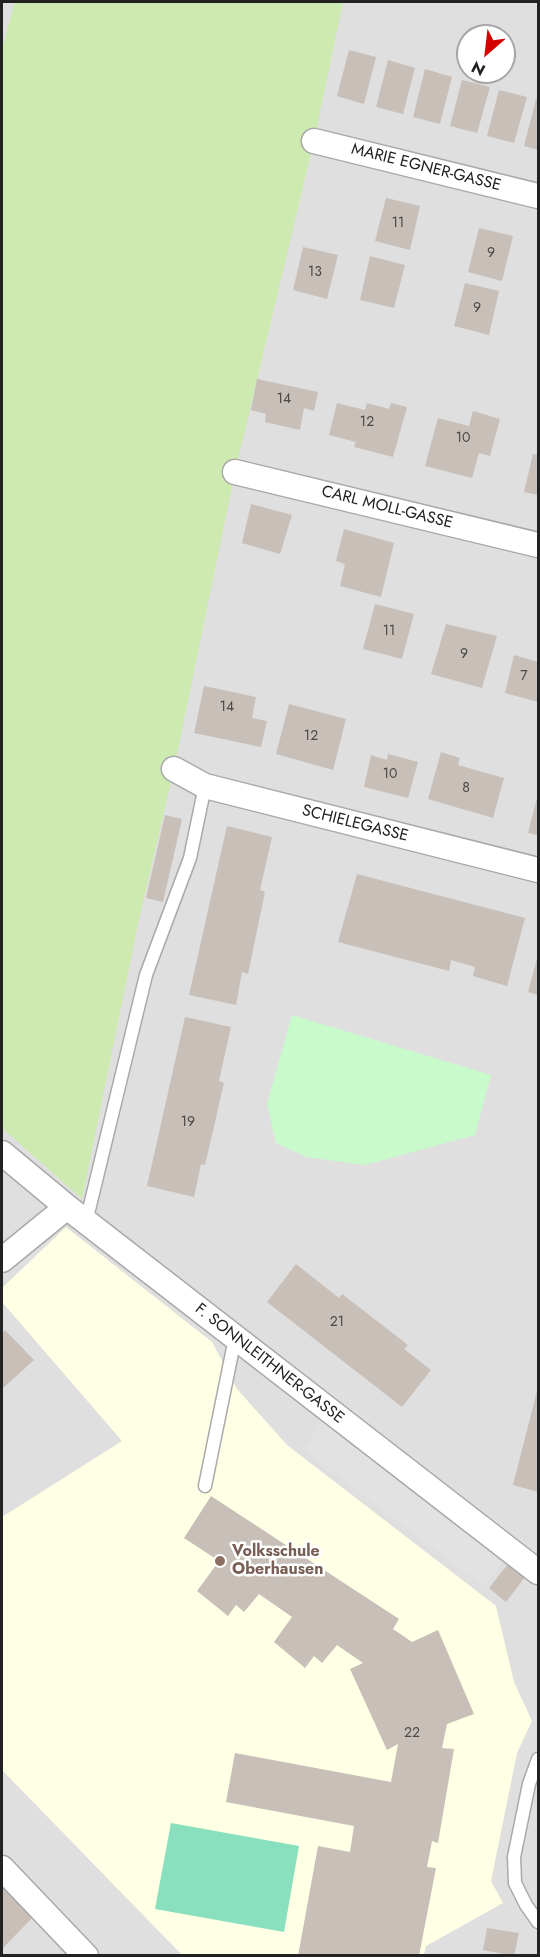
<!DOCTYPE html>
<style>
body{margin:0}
#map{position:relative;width:540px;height:1957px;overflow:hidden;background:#f2efe9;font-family:Jost,sans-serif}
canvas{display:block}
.frame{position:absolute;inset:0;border:3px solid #222;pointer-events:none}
.north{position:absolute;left:456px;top:24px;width:60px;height:60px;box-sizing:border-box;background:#fff;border:2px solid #a7a7a7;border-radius:50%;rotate:208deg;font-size:16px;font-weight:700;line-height:24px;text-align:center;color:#222}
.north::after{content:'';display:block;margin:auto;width:21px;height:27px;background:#d40000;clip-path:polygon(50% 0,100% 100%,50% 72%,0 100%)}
</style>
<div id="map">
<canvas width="540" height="1957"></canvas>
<div class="frame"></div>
<div class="north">N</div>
</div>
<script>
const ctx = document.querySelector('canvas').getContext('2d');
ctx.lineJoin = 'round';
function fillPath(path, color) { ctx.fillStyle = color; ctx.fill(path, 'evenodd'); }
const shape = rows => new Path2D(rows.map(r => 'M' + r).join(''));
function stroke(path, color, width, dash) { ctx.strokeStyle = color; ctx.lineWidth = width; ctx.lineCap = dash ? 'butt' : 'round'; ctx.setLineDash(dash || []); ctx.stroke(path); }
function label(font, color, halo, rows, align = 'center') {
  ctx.font = font + ' Jost,sans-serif'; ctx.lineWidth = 5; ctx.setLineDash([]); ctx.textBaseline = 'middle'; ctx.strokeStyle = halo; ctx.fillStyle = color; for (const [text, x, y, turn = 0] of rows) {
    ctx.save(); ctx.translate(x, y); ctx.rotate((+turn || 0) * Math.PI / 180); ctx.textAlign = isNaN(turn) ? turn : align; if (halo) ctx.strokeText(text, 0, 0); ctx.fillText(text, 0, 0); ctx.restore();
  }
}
fillPath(shape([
 [2,2,538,2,538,1955,2,1955],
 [468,36,504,36,504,72,468,72]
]), '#e0dfdf');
fillPath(shape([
 [66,1227,212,1342,237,1389,287,1445,496,1606,514,1682,532,1721,517,1753,491,1881,503,1903,426,1946,424,1955,182,1955,2,1770,2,1517,122,1441,2,1302,2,1288]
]), '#ffffe5');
fillPath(shape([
 [15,2,343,2,314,141,235,472,174,769,139,919,82,1199,2,1128,2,48]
]), '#cdebb0');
fillPath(shape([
 [292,1015,491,1075,475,1135,365,1165,306,1157,276,1143,267,1104]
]), '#c8facc');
fillPath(shape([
 [171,1823,299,1846,284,1932,155,1909]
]), '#88e0be');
fillPath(shape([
 [323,1422,504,1561,484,1587,303,1449]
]), '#e2e2e2');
fillPath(shape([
 [349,50,376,57,364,104,337,96],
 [388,60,415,68,403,114,376,107],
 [425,69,452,77,440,124,413,117],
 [462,80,490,87,477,133,450,126],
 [499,90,527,97,514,143,487,136],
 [536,99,538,100,538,150,524,146],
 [386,198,420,206,410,250,375,241],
 [479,228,513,236,502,281,468,272],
 [303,247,338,255,327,299,293,290],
 [370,256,405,265,394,308,360,300],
 [465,283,499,291,489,335,454,326],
 [257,379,318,392,314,411,304,408,300,430,265,422,266,414,251,410],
 [337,403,365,410,367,403,389,409,391,403,407,407,393,457,354,447,356,442,329,435],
 [473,411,500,419,490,456,479,453,472,478,425,466,438,418,469,426],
 [533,454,538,455,538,495,524,492],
 [251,504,292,515,280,554,242,543],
 [344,529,394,543,381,597,340,586,345,564,336,561],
 [375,604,414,614,402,659,363,649],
 [446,624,497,636,482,688,431,674],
 [514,655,538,662,538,702,505,693],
 [204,686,256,697,252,718,267,721,261,747,194,733],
 [289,704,346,719,333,770,276,754],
 [441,752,460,758,458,765,504,778,493,818,428,799],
 [388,754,418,762,408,798,364,787,371,755,387,760],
 [537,798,538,798,538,835,528,833],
 [165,815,182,819,163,902,146,898],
 [227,826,272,837,260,890,265,892,248,974,242,972,236,1005,189,995],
 [357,874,525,918,507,986,473,976,475,967,451,960,449,971,338,942],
 [538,955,538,995,528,992],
 [185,1017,231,1027,219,1081,224,1083,205,1165,201,1164,194,1197,147,1186],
 [296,1264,339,1298,342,1294,408,1345,404,1349,431,1370,402,1407,267,1302],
 [5,1330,34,1360,2,1389,2,1334],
 [538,1387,538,1492,513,1485],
 [211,1496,399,1619,393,1629,412,1642,438,1630,474,1714,447,1724,442,1748,454,1749,438,1843,432,1841,427,1867,436,1868,419,1956,298,1956,318,1846,350,1852,354,1826,226,1802,235,1753,391,1782,398,1744,387,1750,350,1669,363,1663,337,1645,322,1663,314,1656,305,1668,274,1642,292,1617,259,1594,244,1612,236,1605,228,1616,197,1591,219,1561,184,1538],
 [508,1564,525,1577,506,1602,489,1588],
 [2,1886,33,1917,2,1949],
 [487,1928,519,1933,514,1956,483,1950]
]), '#c7bfb8');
const lane = shape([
 [86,1222,146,975,190,858,205,786],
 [205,1486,235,1338],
 [538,1759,529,1784,514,1857,515,1883,526,1905,538,1922]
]);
const street = shape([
 [314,141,538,196],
 [235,472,538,545],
 [174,769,205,786,538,870],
 [2,1153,67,1207,538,1572],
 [2,1260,67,1207],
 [2,1868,86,1956]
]);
stroke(lane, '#a9a9a9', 15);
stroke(street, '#a9a9a9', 27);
stroke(lane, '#fff', 12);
stroke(street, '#fff', 24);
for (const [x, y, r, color] of [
 [220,1561,6,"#8d6e63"]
]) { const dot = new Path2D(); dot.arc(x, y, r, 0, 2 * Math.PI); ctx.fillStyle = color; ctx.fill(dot); stroke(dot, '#fff', 2); }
label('14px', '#4b4948', null, [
 ["11",398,224],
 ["9",491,254],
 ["13",315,273],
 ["9",477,309],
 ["14",284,400],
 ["12",367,423],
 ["10",463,439],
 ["11",389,632],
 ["9",464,655],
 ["7",524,677],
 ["14",227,708],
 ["12",311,737],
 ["10",390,775],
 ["8",466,789],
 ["19",188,1123],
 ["21",337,1323],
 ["22",412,1734]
]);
label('16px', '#222', '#fff', [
 ["MARIE EGNER-GASSE",426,168,14],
 ["CARL MOLL-GASSE",387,508,14],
 ["SCHIELEGASSE",355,824,14],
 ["F. SONNLEITHNER-GASSE",269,1364,38]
]);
label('bold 16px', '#785e54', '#fff', [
 ["Volksschule",232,1552],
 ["Oberhausen",232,1570]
], 'left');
</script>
